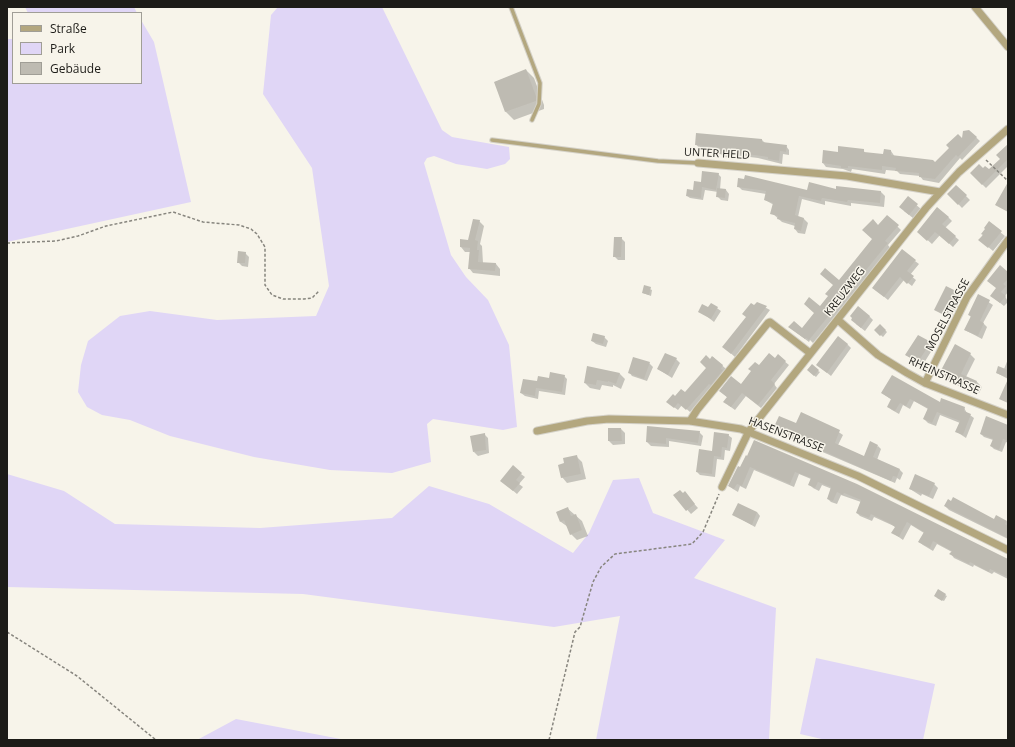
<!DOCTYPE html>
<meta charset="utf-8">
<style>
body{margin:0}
#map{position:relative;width:1015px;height:747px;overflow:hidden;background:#f7f4ea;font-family:"Open Sans",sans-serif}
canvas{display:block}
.frame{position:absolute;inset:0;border:8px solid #1d1c18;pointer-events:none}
.legend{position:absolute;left:12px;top:12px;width:130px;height:72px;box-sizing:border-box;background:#f7f4ea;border:1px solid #a09e96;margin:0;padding:5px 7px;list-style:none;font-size:12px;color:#1d1c18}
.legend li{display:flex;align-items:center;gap:8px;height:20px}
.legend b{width:20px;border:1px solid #a09e96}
</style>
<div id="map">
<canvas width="1015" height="747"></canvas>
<div class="frame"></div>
<ul class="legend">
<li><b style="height:5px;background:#b3a77f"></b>Straße</li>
<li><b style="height:11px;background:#e0d6f6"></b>Park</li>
<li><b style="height:11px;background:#bebbb2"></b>Gebäude</li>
</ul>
</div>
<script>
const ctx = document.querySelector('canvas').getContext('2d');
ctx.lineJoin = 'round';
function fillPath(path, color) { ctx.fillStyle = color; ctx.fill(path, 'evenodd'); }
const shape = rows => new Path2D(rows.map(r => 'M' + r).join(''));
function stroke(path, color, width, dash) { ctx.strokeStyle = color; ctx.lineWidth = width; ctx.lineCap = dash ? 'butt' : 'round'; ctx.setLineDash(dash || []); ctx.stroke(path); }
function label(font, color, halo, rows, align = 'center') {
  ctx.font = font + ' "Open Sans",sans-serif'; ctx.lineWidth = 3; ctx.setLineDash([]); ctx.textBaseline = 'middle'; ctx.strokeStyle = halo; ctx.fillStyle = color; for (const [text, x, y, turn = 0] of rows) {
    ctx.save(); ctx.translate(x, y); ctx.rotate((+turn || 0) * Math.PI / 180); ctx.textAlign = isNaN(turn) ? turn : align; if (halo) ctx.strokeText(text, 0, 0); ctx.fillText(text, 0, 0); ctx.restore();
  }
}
fillPath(shape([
 [25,7,134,7,137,13,28,13],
 [278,7,382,7,442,130,452,137,509,147,510,159,505,164,487,169,456,164,434,156,427,158,424,163,451,255,466,277,488,300,509,345,517,427,503,430,433,419,427,424,431,462,392,473,330,470,254,457,170,436,130,420,102,415,87,407,78,392,81,365,88,341,120,316,150,311,217,320,316,316,329,286,312,168,263,94,271,15],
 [141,20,154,42,191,202,7,242,7,39,13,39,13,83,141,83],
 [7,474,64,491,115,524,260,528,392,518,429,486,489,504,573,553,589,533,613,480,639,478,653,513,725,540,694,578,776,608,769,740,596,740,620,616,554,627,303,594,7,587],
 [816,658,935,684,923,740,826,740,800,734],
 [236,719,346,740,197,740]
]), '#e0d6f6');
fillPath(shape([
 [526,70,534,78,544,105,544,109,514,120,506,112,495,82],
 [969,131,980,141,962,160,960,158,939,183,923,180,920,176,900,174,897,171,886,170,885,174,852,169,851,172,843,169,826,167,823,163,839,153,863,150,866,154,884,155,891,151,895,157,935,163,962,140],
 [762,140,765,143,786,146,789,150,789,155,783,154,782,164,758,158,734,155,734,158,724,157,720,153,721,150,699,148,696,144],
 [1008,150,1008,166,986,188,971,173,983,170,989,171,1002,159],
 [718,174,721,177,720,190,726,190,729,194,728,201,721,200,717,196,718,192,705,190,703,200,690,198,687,196,702,183],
 [745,176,808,191,837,190,881,192,885,196,884,207,851,203,851,206,825,201,825,205,802,199,798,217,804,219,808,223,805,234,798,233,795,229,795,226,782,222,772,213,774,205,765,200,766,194,742,190,738,186,745,180],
 [956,186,970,200,962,208,949,194],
 [908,198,921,209,913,218,904,211],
 [887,216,901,230,888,245,890,248,813,343,810,340,809,342,793,330,802,329,820,307,874,239,878,226],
 [948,217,952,221,945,228,959,240,953,247,940,235,932,244,922,235],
 [479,221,484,226,480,244,482,246,483,263,496,264,500,269,500,276,473,273,469,268,470,252,465,252,461,247,469,241],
 [989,223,1005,236,993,251,980,240],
 [621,238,625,242,625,260,618,260,614,256],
 [245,253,249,257,248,267,242,266,238,262],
 [915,261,919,264,910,275,916,280,912,286,904,280,888,300,877,291],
 [1008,273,1008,292,1005,296,1008,302,1004,306,995,299],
 [644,287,652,290,651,296,643,293],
 [957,293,961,297,950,319,935,309],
 [979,296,993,305,983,323,987,327,982,339,965,330,971,317,969,315],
 [757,303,770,310,735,357,727,350],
 [711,304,721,311,714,322,700,311,709,308],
 [869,316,873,320,865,331,856,324],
 [880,325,887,332,883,337,875,330],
 [604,337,608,341,606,347,596,344,592,341],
 [919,337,934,347,922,366,906,355],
 [847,344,851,348,831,376,821,368],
 [970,354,975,359,966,377,977,382,982,387,979,393,960,384,959,386,946,379,940,374],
 [778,356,789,365,774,384,777,388,761,408,746,396,735,410,728,405,728,398,720,391,741,385,759,367,776,359],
 [713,357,726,369,690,412,682,405,678,410,671,405,675,398,685,394,707,368],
 [676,359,680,363,672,378,658,369],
 [1008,359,1008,379,997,373,1004,369],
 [649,363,653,367,647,381,632,376,629,372],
 [588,367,620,374,625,379,621,389,613,385,613,387,602,385,600,390,590,388,585,383],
 [818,371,820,372,816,377,810,372],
 [564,376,567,379,565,395,539,391,538,399,525,396,521,393,538,383],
 [882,393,964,408,967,413,974,418,966,438,957,432,960,423,940,415,936,426,928,423,924,419,928,409,914,401,910,409,903,405,899,414,892,410,888,407,892,400],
 [797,425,831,427,843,435,838,445,865,457,878,446,881,449,877,460,900,470,903,473,900,480,897,478,895,483,778,433,774,429],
 [648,427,699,432,703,436,701,446,669,441,669,447,651,446,647,442],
 [1008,428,1008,443,1006,442,1002,452,994,449,991,446,993,440,984,437,981,434],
 [621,429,625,433,625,444,613,445,609,441],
 [485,435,488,438,489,453,478,456,474,452],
 [728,435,732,438,730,451,725,450,724,460,717,459,715,477,700,475,697,472],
 [576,456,582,462,586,479,567,483,562,477],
 [746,457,857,485,1008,560,1008,579,994,572,992,574,974,565,973,567,954,558,951,554,952,552,937,544,933,551,923,545,919,542,924,533,911,525,903,540,893,533,896,527,874,517,872,521,860,516,857,513,861,502,841,495,837,504,831,502,828,499,832,489,822,485,819,491,813,488,809,484,811,479,799,474,794,487,754,470,746,489,740,486,738,492,733,489,729,486,741,469],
 [521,474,525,477,519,484,523,487,517,494,505,484],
 [934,484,938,488,933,499,922,494,921,496,910,489],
 [683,494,688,497,698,508,691,514,675,496],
 [945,506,994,520,1006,521,1008,523,1008,539,949,510],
 [567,508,582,521,588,536,577,540,571,534,568,527,561,522,557,512],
 [757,512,760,516,755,527,734,515],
 [945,595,947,596,944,601,937,598]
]), '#0003');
fillPath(shape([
 [526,69,536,96,536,101,505,112,494,82],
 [969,130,977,137,958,157,956,155,935,179,919,177,919,173,895,171,896,168,882,166,882,170,848,166,848,168,841,168,841,166,822,163,823,150,838,152,838,146,864,149,864,152,883,154,884,149,891,150,891,155,933,160,935,162,949,148,946,145,958,134,962,138,963,131],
 [696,133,762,139,762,142,787,145,786,152,780,151,779,161,768,159,768,157,754,155,731,153,731,155,719,154,720,148,695,145],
 [1008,144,1008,159,982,185,970,173,979,164,983,168,985,166,989,169,1000,159,996,155],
 [702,171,719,173,716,190,702,187,701,198,686,196,687,189,693,190,694,181,701,182],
 [745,175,807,190,809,182,836,189,836,186,881,191,880,203,848,200,847,202,822,198,821,201,799,196,795,215,804,218,801,231,794,229,795,223,777,219,778,216,770,214,773,203,764,200,766,191,737,187,738,178,744,179],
 [1008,182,1008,212,995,205],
 [956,185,967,195,958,205,947,194],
 [717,188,726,189,725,198,716,197],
 [908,196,918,204,909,215,899,207],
 [937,207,949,217,942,224,956,236,949,244,935,232,927,241,917,232],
 [887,215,899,225,885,241,888,243,809,340,806,338,805,339,788,327,794,321,802,328,814,313,804,304,809,297,820,306,828,296,825,294,833,285,820,274,825,268,839,280,872,239,862,230,873,219,878,225],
 [473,219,480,220,475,240,478,241,477,250,479,250,478,262,496,263,495,271,468,269,470,248,460,247,460,239,468,240],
 [989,221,1002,231,988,248,978,240,983,235,981,234,985,229,984,228],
 [614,237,622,237,621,257,613,257],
 [902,249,916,260,907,271,914,276,907,284,900,277,884,297,872,288],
 [238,251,246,252,245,263,237,263],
 [1000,265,1008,272,1008,279,1003,284,1006,286,1001,292,1006,296,1000,303,990,296,996,288,987,281],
 [644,285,651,287,649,295,642,293],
 [946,286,958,292,946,316,934,310],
 [978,294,990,300,980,321,984,323,978,336,964,330,971,316,968,315],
 [757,302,767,306,731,354,722,347,746,317,742,314,751,303,754,305],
 [711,303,718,307,711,319,698,312,702,304,708,307],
 [858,306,870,316,861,328,851,320,852,318,850,316],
 [880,324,886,330,880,336,874,330],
 [593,333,605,336,603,344,591,341],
 [918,335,931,342,918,362,905,355],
 [838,336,848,344,827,373,816,365],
 [955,344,971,353,961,374,977,381,974,388,955,380,954,382,939,374],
 [665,353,677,358,668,375,657,369],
 [769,353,775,358,778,354,786,361,771,380,775,384,758,405,742,393,731,407,723,402,727,397,719,391,731,376,741,384,751,371,748,369,755,362,759,365],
 [706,355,710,359,712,356,723,365,721,369,723,370,711,385,709,384,686,410,678,403,674,408,666,402,673,394,675,396,681,389,685,392,706,368,700,362],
 [633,357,650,362,644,379,628,373],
 [812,364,819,370,814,376,807,370],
 [587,366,620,373,616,384,608,381,608,382,597,380,596,385,584,383],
 [998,366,1008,370,1008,378,996,373],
 [550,372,565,375,562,392,536,388,535,396,520,393,523,379,537,381,538,376,549,378],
 [892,375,940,402,941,398,965,407,964,411,971,414,963,435,955,432,960,421,937,412,932,423,923,419,928,408,910,399,906,406,900,403,895,411,887,407,891,399,881,393],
 [1008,379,1008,403,999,399],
 [801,412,840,430,835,443,864,456,870,441,878,445,873,457,900,469,897,477,893,476,891,481,773,429,779,416,796,423],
 [986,416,1008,425,1008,441,1003,439,999,450,990,446,993,439,980,434],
 [647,426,700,431,698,443,666,438,666,444,646,442],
 [608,428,621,428,622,441,608,441],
 [714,432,729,434,727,448,722,447,721,457,714,456,712,474,696,472,699,449,712,451],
 [485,433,486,450,473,452,470,436],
 [754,440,857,484,1008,559,1008,577,990,569,989,572,970,562,969,564,949,554,952,551,933,541,930,548,918,542,924,532,907,522,899,537,891,533,895,527,891,524,871,514,869,518,856,513,861,500,844,493,843,495,837,492,833,501,827,499,831,487,818,482,815,488,808,485,811,478,795,472,790,484,750,467,742,486,737,484,734,489,728,486,738,466,740,467,746,455,747,456],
 [577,455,581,474,561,478,558,465,564,463,563,458],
 [513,465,522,473,516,480,520,483,513,491,500,481],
 [915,474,935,483,929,496,909,489],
 [680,490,683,493,685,491,695,504,686,511,673,495],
 [953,497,994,519,996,515,1007,521,1005,524,1008,526,1008,538,944,506,948,499,951,501],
 [738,503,757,512,752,525,732,515],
 [568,507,571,516,576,514,582,530,570,535,564,520,560,522,556,512],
 [938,589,946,594,942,601,934,596]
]), '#bebbb2');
const service = shape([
 [511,7,540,83,539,104,532,120],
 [492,140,658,161,698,163]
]);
const minor = shape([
 [975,7,1008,47],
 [698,163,847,176,940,192],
 [838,320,878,355,907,373,925,383,1008,415],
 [925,383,967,297,1008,240],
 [690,421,697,410,768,323,770,322,810,353],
 [537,431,587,421,609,419,690,421,741,429,858,476,1008,550],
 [722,487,749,431,926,208,959,172,1008,129]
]);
stroke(service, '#d4d1c8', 5.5);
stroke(minor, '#d4d1c8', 9);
stroke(shape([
 [986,160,1008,181],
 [7,243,56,241,78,236,106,226,173,212,203,222,239,225,251,229,257,234,265,247,265,285,272,295,283,299,304,299,312,298,319,291],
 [7,632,77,676,156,740],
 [549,740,575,632,580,627,593,582,601,567,615,554,692,544,703,532,719,494]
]), '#87857e', 1.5, [3, 2]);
stroke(service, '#b3a77f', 3.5);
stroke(minor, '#b3a77f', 7);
label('11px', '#1d1c18', '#f7f4ea', [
 ["UNTER HELD",717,154,3],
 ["KREUZWEG",845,292,-52],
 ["MOSELSTRASSE",948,315,-62],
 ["RHEINSTRASSE",944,376,24],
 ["HASENSTRASSE",786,435,21]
]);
</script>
